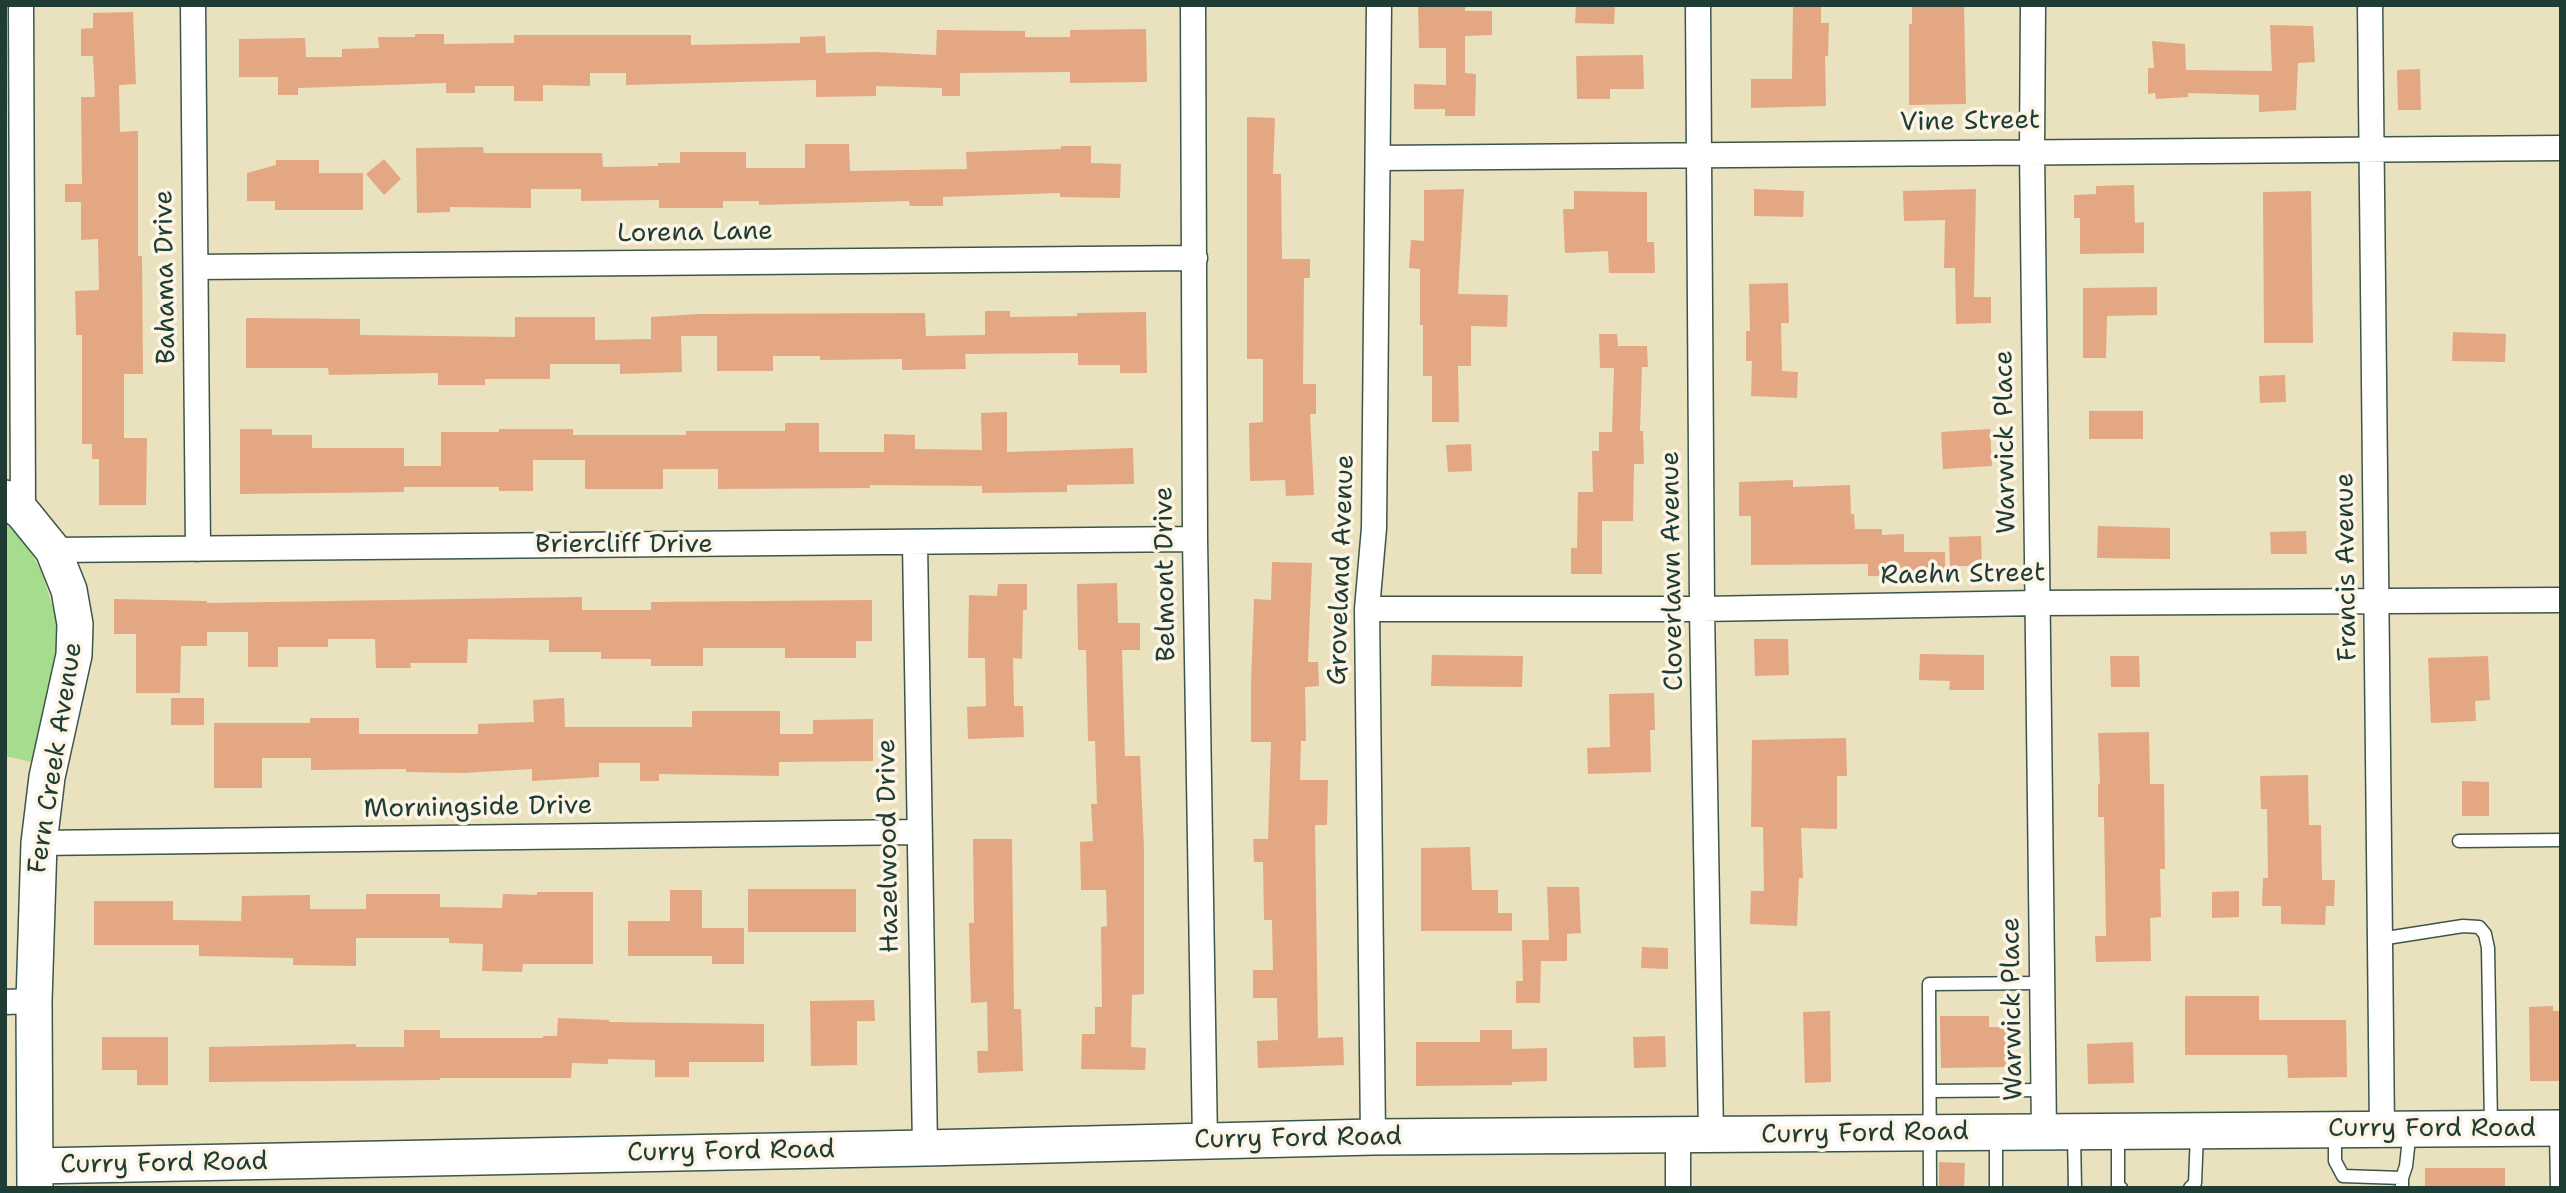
<!DOCTYPE html>
<style>
body{margin:0}
#map{position:relative;width:2566px;height:1193px;overflow:hidden;background:#eae1be;font-family:"Shantell Sans",sans-serif}
canvas{display:block}
.frame{position:absolute;inset:0;border:7px solid #1f3d34;pointer-events:none}
</style>
<div id="map">
<canvas width="2566" height="1193"></canvas>
<div class="frame"></div>
</div>
<script>
const ctx = document.querySelector('canvas').getContext('2d');
ctx.lineJoin = 'round';
function fillPath(path, color) { ctx.fillStyle = color; ctx.fill(path, 'evenodd'); }
const shape = rows => new Path2D(rows.map(r => 'M' + r).join(''));
function stroke(path, color, width, dash) { ctx.strokeStyle = color; ctx.lineWidth = width; ctx.lineCap = dash ? 'butt' : 'round'; ctx.setLineDash(dash || []); ctx.stroke(path); }
function label(font, color, halo, rows, align = 'center') {
  ctx.font = font + ' "Shantell Sans",sans-serif'; ctx.lineWidth = 7; ctx.setLineDash([]); ctx.textBaseline = 'middle'; ctx.strokeStyle = halo; ctx.fillStyle = color; for (const [text, x, y, turn = 0] of rows) {
    ctx.save(); ctx.translate(x, y); ctx.rotate((+turn || 0) * Math.PI / 180); ctx.textAlign = isNaN(turn) ? turn : align; if (halo) ctx.strokeText(text, 0, 0); ctx.fillText(text, 0, 0); ctx.restore();
  }
}
fillPath(shape([
 [5,518,22,537,42,572,57,622,58,656,36,763,5,756]
]), '#a5dc8d');
fillPath(shape([
 [1418,5,1465,5,1465,11,1492,11,1492,35,1465,36,1465,73,1476,74,1475,116,1445,116,1445,109,1414,109,1414,84,1446,85,1446,48,1419,48],
 [1576,5,1615,5,1614,24,1575,23],
 [1793,5,1821,5,1821,23,1829,23,1828,56,1825,56,1826,106,1751,108,1751,79,1792,79],
 [1912,5,1964,5,1966,104,1909,105,1909,24,1912,24],
 [133,12,136,84,119,85,120,132,138,131,138,256,142,256,143,374,124,374,124,438,147,438,146,505,99,505,99,459,92,459,92,444,82,444,82,335,76,335,75,291,99,290,98,239,81,240,81,202,65,202,65,184,82,184,81,97,95,97,93,56,81,56,81,29,93,28,93,13],
 [2270,25,2313,26,2315,62,2298,63,2296,110,2259,112,2259,95,2188,93,2188,97,2156,99,2155,93,2148,94,2148,68,2154,68,2152,41,2185,44,2186,70,2272,71],
 [1146,29,1147,82,1070,83,1070,72,960,73,960,96,942,96,942,88,876,86,876,96,816,97,816,80,626,85,626,73,590,73,590,86,543,85,543,101,514,101,514,86,475,86,475,93,446,93,446,83,298,88,298,95,278,95,278,77,239,77,239,39,305,38,306,57,342,57,342,49,379,48,378,37,415,37,415,34,444,34,444,44,514,43,514,35,691,35,691,45,800,43,800,37,825,36,826,53,875,52,936,55,937,30,1025,31,1025,37,1070,37,1070,30],
 [1643,55,1644,89,1610,89,1610,99,1577,99,1576,56],
 [2420,69,2421,110,2398,110,2397,70],
 [1247,117,1275,118,1273,174,1281,174,1282,259,1310,259,1310,278,1304,278,1303,384,1316,384,1316,414,1310,414,1314,495,1286,496,1285,480,1250,481,1249,423,1263,422,1263,359,1247,359],
 [805,144,849,144,850,171,967,169,966,152,1061,149,1061,146,1091,146,1091,163,1121,164,1120,198,1060,197,1060,193,943,197,943,206,910,206,909,201,759,205,759,201,723,201,723,208,659,208,659,200,581,201,581,189,531,189,531,208,450,207,450,212,417,213,416,148,483,147,484,153,602,153,603,167,658,166,658,163,680,163,680,152,746,152,746,168,805,168],
 [384,159,401,179,384,195,366,174],
 [276,160,319,160,319,173,363,173,363,210,275,210,275,201,247,201,247,173,276,165],
 [2134,185,2135,223,2144,222,2144,253,2080,254,2080,218,2074,218,2074,195,2096,194,2096,186],
 [1464,189,1458,294,1508,295,1507,327,1471,326,1471,366,1458,366,1459,422,1432,422,1432,376,1423,376,1423,325,1420,325,1420,269,1409,268,1411,240,1424,241,1424,190],
 [1754,189,1804,191,1803,217,1754,216],
 [1976,189,1974,297,1991,297,1991,323,1956,324,1955,268,1944,268,1945,220,1904,221,1903,191],
 [1574,191,1647,192,1647,242,1654,242,1655,273,1609,273,1608,251,1565,253,1563,209,1574,209],
 [2311,191,2313,343,2264,343,2263,192],
 [1788,283,1789,323,1781,323,1782,371,1798,372,1797,398,1751,396,1752,361,1746,361,1746,331,1750,331,1749,284],
 [2157,287,2157,315,2107,316,2106,358,2083,358,2083,288],
 [985,311,1010,311,1010,317,1077,316,1077,313,1146,312,1147,373,1120,373,1120,365,1078,365,1078,353,965,354,966,369,902,370,902,359,820,360,820,356,773,356,773,371,717,371,717,336,681,336,682,372,620,374,620,364,550,364,550,379,485,379,485,385,438,385,438,373,329,375,328,368,246,368,246,318,360,319,360,335,515,337,515,317,595,317,595,340,651,339,651,317,699,314,925,313,926,336,985,335],
 [2453,332,2506,334,2505,362,2452,361],
 [1599,334,1617,334,1618,346,1647,346,1648,367,1642,367,1640,431,1643,431,1644,464,1634,464,1633,521,1602,521,1602,574,1571,574,1571,548,1577,548,1578,492,1593,492,1592,451,1599,451,1599,432,1612,432,1614,368,1600,368],
 [2285,375,2286,402,2260,403,2259,376],
 [2089,411,2143,411,2143,439,2089,439],
 [1007,412,1007,452,1133,448,1134,484,1067,485,1067,492,982,493,982,486,870,485,870,488,718,489,718,469,663,469,663,489,585,489,585,460,533,460,533,491,499,491,499,487,404,487,404,492,240,494,240,429,272,429,272,435,312,435,312,448,404,448,404,466,441,466,441,432,499,432,499,429,573,429,573,435,686,435,686,431,785,431,785,423,819,423,819,452,884,452,884,434,915,435,915,449,982,450,981,413],
 [1990,429,1992,466,1943,469,1941,432],
 [1471,444,1472,471,1448,472,1446,445],
 [1793,480,1793,487,1850,485,1851,514,1854,514,1855,529,1882,529,1882,535,1904,534,1904,552,1945,552,1945,577,1868,576,1868,564,1751,565,1751,516,1739,516,1739,482],
 [2098,526,2170,528,2170,559,2097,558],
 [2306,531,2307,554,2271,554,2270,532],
 [1981,536,1982,566,1950,566,1949,537],
 [1272,562,1312,563,1308,662,1318,662,1319,686,1305,687,1306,741,1301,741,1300,780,1328,780,1327,825,1315,825,1318,1038,1343,1037,1344,1065,1258,1068,1257,1041,1278,1040,1277,998,1253,998,1253,970,1273,970,1272,920,1264,920,1263,862,1254,862,1253,839,1268,839,1271,742,1251,742,1251,683,1254,599,1271,600],
 [1117,583,1118,623,1140,623,1140,650,1122,650,1125,756,1140,756,1144,849,1144,994,1132,995,1131,1047,1146,1048,1145,1070,1081,1069,1082,1034,1095,1034,1095,1007,1102,1007,1101,927,1107,926,1106,890,1081,890,1080,842,1093,841,1091,804,1097,804,1095,741,1088,741,1086,650,1078,650,1077,584],
 [998,584,1027,584,1027,610,1023,610,1022,659,1013,658,1014,706,1023,706,1024,737,968,739,967,707,986,706,985,658,968,658,969,595,997,596],
 [582,597,582,610,651,610,651,602,872,600,872,641,856,641,856,658,785,658,785,648,703,648,703,666,651,666,651,659,601,659,601,652,549,652,549,640,468,639,467,663,410,663,411,668,376,668,375,639,328,639,328,647,278,647,278,667,248,667,248,632,207,632,207,646,181,646,180,693,136,693,136,634,114,634,114,599,207,601,207,603],
 [1754,639,1788,639,1789,675,1755,676],
 [1920,654,1984,655,1984,690,1949,690,1950,681,1919,680],
 [1432,655,1523,656,1522,687,1431,686],
 [2110,656,2139,656,2140,687,2111,687],
 [2488,656,2490,700,2475,701,2476,721,2431,723,2428,658],
 [1654,693,1655,730,1650,730,1651,772,1588,774,1587,748,1610,747,1609,694],
 [171,698,204,698,204,725,171,725],
 [564,698,565,727,692,727,692,711,780,711,780,734,813,734,813,720,873,719,873,761,779,762,779,776,659,774,659,781,640,781,640,763,599,763,599,777,532,781,532,769,463,773,406,772,406,769,311,770,311,758,262,758,262,788,214,788,214,723,310,723,310,718,359,718,359,734,478,734,478,724,534,722,533,700],
 [2149,732,2150,784,2164,784,2165,869,2160,869,2161,917,2150,918,2151,961,2096,962,2095,936,2106,936,2104,817,2098,817,2098,784,2100,784,2098,733],
 [1846,738,1847,776,1837,776,1837,829,1801,828,1803,878,1799,878,1797,926,1750,924,1751,891,1764,891,1763,827,1751,827,1752,740],
 [2308,775,2309,825,2321,825,2322,880,2335,880,2334,906,2326,906,2325,925,2281,924,2281,906,2262,906,2263,878,2268,878,2267,809,2261,809,2260,776],
 [2462,781,2489,782,2489,816,2462,816],
 [973,839,1012,839,1014,1009,1021,1009,1023,1071,978,1073,977,1051,988,1051,987,1002,971,1003,969,923,974,923],
 [1470,847,1472,890,1498,890,1498,913,1512,913,1512,931,1421,931,1421,848],
 [1547,887,1579,887,1581,933,1567,934,1567,961,1541,961,1540,1003,1516,1003,1516,981,1523,981,1522,940,1549,940],
 [748,889,856,889,856,932,748,932],
 [670,890,702,890,702,928,744,928,744,964,712,964,712,956,628,956,628,921,670,921],
 [2239,891,2239,917,2212,918,2212,892],
 [537,892,593,892,593,964,523,964,522,972,482,971,483,944,449,943,449,938,356,938,356,966,293,965,293,958,199,956,199,945,94,945,94,901,173,901,173,920,241,921,242,896,310,895,310,909,366,909,366,894,440,894,440,907,502,908,503,894,537,895],
 [1642,947,1668,948,1668,969,1641,968],
 [2185,996,2259,996,2259,1020,2346,1020,2347,1077,2288,1078,2287,1055,2185,1055],
 [874,1000,875,1021,857,1021,857,1065,811,1066,810,1001],
 [2553,1006,2553,1011,2561,1011,2561,1081,2530,1081,2529,1007],
 [1830,1011,1831,1082,1805,1083,1803,1012],
 [1940,1016,1989,1016,1989,1027,2006,1027,2006,1067,1941,1068],
 [558,1018,609,1020,609,1022,764,1024,764,1062,689,1062,689,1077,655,1077,655,1060,608,1059,608,1064,572,1063,571,1078,440,1078,440,1080,209,1082,209,1047,356,1044,356,1047,404,1047,404,1030,440,1030,440,1038,543,1038,543,1036,557,1036],
 [1480,1030,1512,1030,1512,1049,1547,1048,1547,1081,1512,1082,1512,1085,1416,1086,1416,1042,1480,1042],
 [1665,1036,1666,1067,1634,1068,1633,1037],
 [102,1037,168,1037,168,1085,137,1085,137,1070,102,1070],
 [2133,1042,2134,1083,2088,1084,2087,1044],
 [1939,1162,1965,1163,1964,1188,1939,1188],
 [2425,1168,2505,1168,2505,1188,2425,1188]
]), '#e3a883');
const lane = shape([
 [2459,841,2561,840],
 [2380,939,2463,926,2479,927,2485,934,2488,948,2491,1125],
 [1930,1091,2044,1090],
 [2556,1129,2557,1188],
 [2335,1133,2335,1161,2343,1176,2402,1178,2402,1188],
 [2074,1135,2075,1188],
 [2118,1135,2118,1186,2121,1188],
 [2402,1178,2406,1166,2410,1130],
 [1930,1188,1929,984,2043,983],
 [1996,1188,1996,1133],
 [2190,1188,2195,1183,2197,1134]
]);
const street = shape([
 [21,5,23,513],
 [193,5,198,549],
 [1193,5,1195,539,1205,1142],
 [1698,5,1702,609,1711,1135],
 [2033,5,2032,151,2044,1131],
 [2370,5,2382,1129],
 [1379,158,2561,148],
 [196,267,1195,258],
 [915,543,925,1148],
 [53,550,1195,539],
 [1367,609,1702,609,2038,603,2561,600],
 [39,843,918,832],
 [5,1002,34,1001],
 [1373,1137,1367,609,1374,528,1379,5],
 [1678,1188,1678,1135]
]);
const secondary = shape([
 [5,498,23,513,53,550,69,590,75,624,74,655,47,777,39,843,34,1001,35,1188],
 [35,1166,925,1148,1373,1137,2561,1128]
]);
stroke(lane, '#3d5649', 15);
stroke(street, '#3d5649', 27);
stroke(secondary, '#3d5649', 38);
stroke(lane, '#fff', 12);
stroke(street, '#fff', 24);
stroke(secondary, '#fff', 35);
label('26px', '#1f3d34', '#fcf5e5', [
 ["Vine Street",1970,122,-1],
 ["Lorena Lane",695,233,-1],
 ["Bahama Drive",166,277,-91],
 ["Warwick Place",2006,442,-91],
 ["Briercliff Drive",624,545],
 ["Francis Avenue",2347,567,-91],
 ["Groveland Avenue",1342,570,-88],
 ["Cloverlawn Avenue",1673,571,-91],
 ["Belmont Drive",1166,574,-91],
 ["Raehn Street",1963,575,-1],
 ["Fern Creek Avenue",56,758,-81],
 ["Morningside Drive",478,808,-1],
 ["Hazelwood Drive",889,846,-91],
 ["Warwick Place",2013,1009,-91],
 ["Curry Ford Road",2432,1129],
 ["Curry Ford Road",1865,1134,-1],
 ["Curry Ford Road",1298,1139,-1],
 ["Curry Ford Road",731,1152,-1],
 ["Curry Ford Road",164,1164,-1]
]);
</script>
